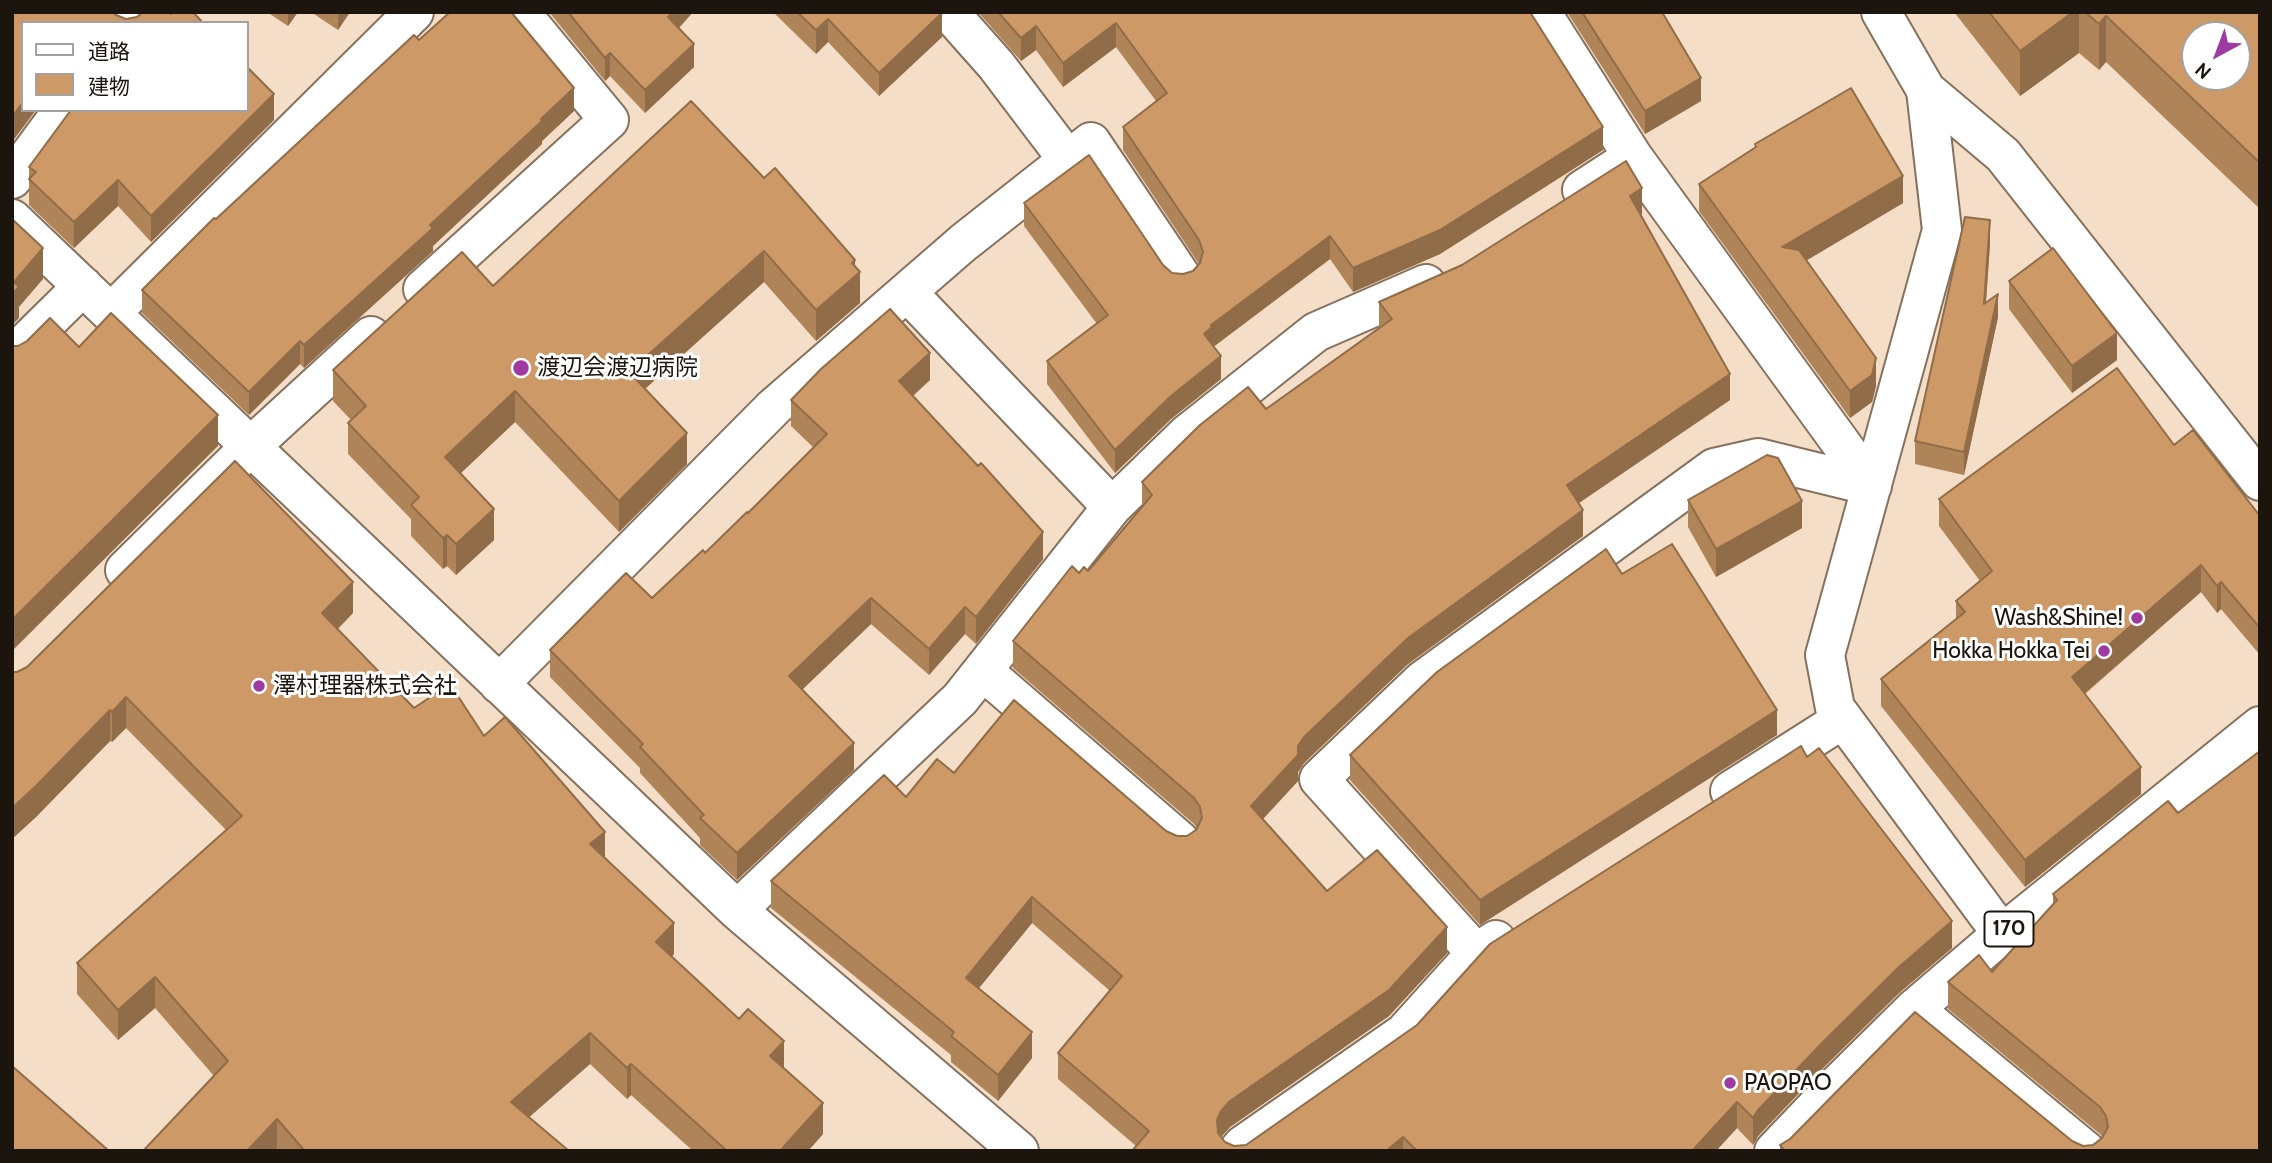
<!DOCTYPE html>
<meta charset="utf-8">
<style>
body{margin:0}
#map{position:relative;width:2272px;height:1163px;overflow:hidden;background:#f4dec8;font-family:Cabin,"Noto Sans JP",sans-serif}
canvas{display:block}
.frame{position:absolute;inset:0;border:14px solid #1c150d;pointer-events:none}
.legend{position:absolute;left:21px;top:21px;width:228px;height:91px;box-sizing:border-box;background:#fff;border:2px solid #a4a19e;margin:0;padding:9px 12px;list-style:none;font-size:21px;color:#1c150d}
.legend li{display:flex;align-items:center;gap:14px;height:35px}
.legend b{width:35px;border:2px solid #a4a19e}
.north{position:absolute;left:2181px;top:21px;width:70px;height:70px;box-sizing:border-box;background:#fff;border:2px solid #a4a19e;border-radius:50%;rotate:221deg;font-size:19px;font-weight:700;line-height:28px;text-align:center;color:#1c150d}
.north::after{content:'';display:block;margin:auto;width:24px;height:32px;background:#9d3ba2;clip-path:polygon(50% 0,100% 100%,50% 72%,0 100%)}
</style>
<div id="map">
<canvas width="2272" height="1163"></canvas>
<div class="frame"></div>
<ul class="legend">
<li><b style="height:9px;background:#fff"></b>道路</li>
<li><b style="height:19px;background:#cd9a67"></b>建物</li>
</ul>
<div class="north">N</div>
</div>
<script>
const ctx = document.querySelector('canvas').getContext('2d');
ctx.lineJoin = 'round';
const shape = rows => new Path2D(rows.map(r => 'M' + r).join(''));
function stroke(path, color, width, dash) { ctx.strokeStyle = color; ctx.lineWidth = width; ctx.lineCap = dash ? 'butt' : 'round'; ctx.setLineDash(dash || []); ctx.stroke(path); }
function fillPath(path, color) { ctx.fillStyle = color; ctx.fill(path, 'evenodd'); }
function label(font, color, halo, rows, align = 'center') {
  ctx.font = font + ' Cabin,"Noto Sans JP",sans-serif'; ctx.lineWidth = 6; ctx.setLineDash([]); ctx.textBaseline = 'middle'; ctx.strokeStyle = halo; ctx.fillStyle = color; for (const [text, x, y, turn = 0] of rows) {
    ctx.save(); ctx.translate(x, y); ctx.rotate((+turn || 0) * Math.PI / 180); ctx.textAlign = isNaN(turn) ? turn : align; if (halo) ctx.strokeText(text, 0, 0); ctx.fillText(text, 0, 0); ctx.restore();
  }
}
const minor = shape([
 [949,12,996,65,1068,160],
 [1541,12,1633,157],
 [1881,12,1926,90,2003,155,2260,481],
 [128,23,136,12],
 [1926,90,1942,230,1825,655,1835,708,2002,934],
 [12,179,63,110],
 [1582,190,1633,157,1872,486],
 [12,219,737,910,1019,1151],
 [423,289,609,120,520,12],
 [907,292,1112,507],
 [111,313,414,12],
 [12,356,83,286],
 [125,570,251,446,371,336],
 [983,671,1180,841],
 [499,684,774,407,963,243,1091,142,1181,276],
 [1730,791,1843,719],
 [737,910,960,699,1112,507,1186,435,1316,332,1426,284],
 [1476,953,1319,779,1423,680,1714,468,1758,458,1872,486],
 [1914,1009,2086,1151],
 [1238,1151,1243,1145,1404,1033,1476,953,1496,940]
]);
const highway = shape([
 [1774,1151,1838,1084,1914,1009,2002,934,2260,726]
]);
stroke(minor, '#85715e', 42);
stroke(highway, '#85715e', 42);
stroke(minor, '#fff', 38);
stroke(highway, '#fff', 38);
fillPath(shape([
 [267,12,298,12,288,26],
 [311,12,350,12,338,30],
 [549,12,693,12,679,28,694,67,645,113,610,76,605,81],
 [773,12,941,12,942,37,879,96,828,42,816,54],
 [978,12,1530,12,1603,150,1440,254,1353,292,1330,259,1214,346,1221,379,1171,419,1115,473,1047,384,1047,361,1097,324,1024,226,1024,203,1163,265,1172,273,1183,274,1193,271,1199,264,1123,150,1123,127,1156,101,1116,47,1063,87,1036,50,1021,61],
 [1567,12,1662,12,1701,101,1645,134],
 [1954,12,2260,12,2260,209,2106,62,2099,70,2079,53,2020,96],
 [419,40,574,111,542,141,542,144,433,246,433,251,304,368,300,364,249,415,142,313,142,290,216,219],
 [274,120,151,242,118,206,74,248,29,205,29,167],
 [1755,144,1903,203,1807,260,1876,386,1872,402,1850,418,1699,211,1699,184,1755,148],
 [764,178,855,267,860,303,816,341,764,282,645,389,687,464,619,532,515,422,461,473,494,540,456,575,447,566,443,569,411,536,411,519,348,454,348,423,351,420,333,401,333,370,493,286],
 [1642,214,1641,215,1730,400,1579,503,1583,536,1408,664,1304,763,1298,772,1298,781,1263,819,1327,891,1447,953,1389,1016,1230,1127,1221,1137,1225,1142,1234,1146,1246,1145,1807,757,1952,948,1899,993,1823,1068,1758,1136,1753,1145,1737,1128,1716,1151,1132,1151,1136,1146,1058,1079,1058,1053,1110,991,1032,923,979,988,1032,1058,998,1101,951,1062,951,1055,771,908,771,881,906,797,954,773,1166,831,1177,836,1187,836,1196,830,1197,828,1194,824,1013,668,1013,641,1079,573,1088,571,1142,506,1142,482,1266,409,1379,327,1379,302],
 [1990,244,1986,303,1998,317,1964,475,1915,464,1915,441],
 [2009,281,2117,360,2072,393,2009,309],
 [930,380,913,396,1043,559,976,644,965,634,929,675,871,624,802,690,854,770,737,880,700,845,700,838,640,773,640,768,550,677,550,650,652,598,705,553,748,513,814,448,791,426,791,400],
 [2174,445,2260,516,2260,655,2221,609,2217,613,2201,592,2085,694,2141,794,2025,887,1881,706,1881,679,1956,619,1956,601,1980,581,1939,526,1939,499],
 [1688,500,1802,528,1716,577,1688,527],
 [1622,574,1777,735,1480,925,1350,780,1350,755],
 [353,613,338,629,414,708,484,736,605,857,674,954,672,956,784,1068,823,1134,808,1151,693,1151,631,1095,627,1099,590,1064,529,1117,569,1151,278,1151,277,1150,277,1151,143,1151,214,1076,155,1008,118,1040,77,994,77,963,226,830,126,728,112,742,110,741,36,817,12,839,12,672,17,672],
 [2178,813,2260,1151,1780,1151,1780,1145,2072,1141,2083,1146,2093,1145,2103,1138,2100,1134,1948,1009,1948,982,1992,972,2053,905,2053,894]
]), '#b08459');
fillPath(shape([
 [288,12,298,12,288,26],
 [338,12,350,12,338,30],
 [672,12,693,12,668,40,668,17],
 [2073,12,2079,12,2079,53,2020,96,2020,51],
 [942,13,942,37,879,96,879,73],
 [2106,16,2106,62,2099,70,2099,24],
 [828,19,828,42,816,54,816,30],
 [1116,23,1116,47,1063,87,1063,63],
 [1036,26,1036,50,1021,61,1021,38],
 [694,44,694,67,645,113,645,90],
 [610,53,610,76,605,81,605,58],
 [1701,78,1701,101,1645,134,1645,111],
 [574,88,574,111,542,141,542,144,433,246,433,251,304,368,304,345],
 [274,94,274,120,151,242,151,216],
 [23,102,23,110,36,110,12,142,12,117],
 [1603,127,1603,150,1440,254,1353,292,1353,268],
 [1903,176,1903,203,1782,275,1782,247],
 [118,180,118,206,74,248,74,222],
 [1642,188,1642,214,1630,222,1630,196],
 [1990,220,1990,244,1984,327,1984,304],
 [1330,236,1330,259,1212,348,1204,334,1211,325],
 [43,248,43,279,19,307,19,318,12,325,12,294,14,282],
 [764,251,764,282,629,403,629,372],
 [855,260,855,276,860,272,860,303,816,341,816,310,852,263],
 [1998,294,1998,317,1964,475,1964,452],
 [2117,333,2117,360,2072,393,2072,366],
 [300,341,300,364,249,415,249,392],
 [930,353,930,380,899,408,899,381],
 [1221,356,1221,379,1171,419,1115,473,1115,450,1171,396],
 [1876,358,1876,386,1872,402,1850,418,1850,391],
 [1730,374,1730,400,1567,511,1567,485],
 [515,391,515,422,445,488,445,457],
 [218,415,218,446,12,651,12,620],
 [687,433,687,464,619,532,619,501],
 [1802,501,1802,528,1716,577,1716,549],
 [494,509,494,540,456,575,456,544],
 [1583,510,1583,536,1408,664,1304,763,1298,772,1298,781,1251,832,1251,806,1298,746,1304,737,1408,638],
 [1043,532,1043,559,976,644,976,617],
 [447,535,447,566,443,569,443,538],
 [2201,565,2201,592,2072,704,2072,677],
 [353,582,353,613,322,644,322,613],
 [2221,582,2221,609,2217,613,2217,586],
 [871,598,871,624,789,702,789,676],
 [965,607,965,634,929,675,929,649],
 [126,697,126,728,112,742,112,712],
 [110,710,110,741,36,817,12,839,12,808],
 [1777,710,1777,735,1480,925,1480,900],
 [854,743,854,770,737,880,737,853],
 [2141,767,2141,794,2025,887,2025,860],
 [605,832,605,863,590,844],
 [1032,897,1032,923,966,1004,966,978],
 [1952,921,1952,948,1899,993,1823,1068,1758,1136,1753,1145,1753,1118,1758,1110,1823,1042,1899,967],
 [674,923,674,954,656,973,656,942],
 [1447,927,1447,953,1389,1016,1230,1127,1221,1137,1217,1147,1217,1120,1221,1111,1230,1101],
 [155,977,155,1008,118,1040,118,1010],
 [1032,1032,1032,1058,998,1101,998,1075],
 [590,1033,590,1064,511,1133,511,1102],
 [784,1041,784,1072,770,1056],
 [631,1064,631,1095,627,1099,627,1068],
 [1737,1102,1737,1128,1716,1151,1692,1151],
 [823,1103,823,1134,808,1151,780,1151],
 [277,1119,277,1151,247,1151],
 [1403,1137,1403,1151,1386,1151]
]), '#906c48');
const building = shape([
 [12,12,113,12,116,15,126,19,137,17,143,12,170,12,171,14,172,12,193,12,203,23,23,23,23,102,12,117,12,12],
 [450,12,511,12,574,88,541,119,542,121,430,225,433,228,304,345,300,341,249,392,142,290,214,218,216,219,414,35,419,40,450,12],
 [568,12,672,12,668,17,694,44,645,90,610,53,605,58,568,12],
 [797,12,941,12,942,13,879,73,828,19,816,30,797,12],
 [998,12,1530,12,1603,127,1440,230,1353,268,1330,236,1211,325,1212,327,1204,334,1221,356,1171,396,1115,450,1047,361,1108,315,1024,203,1089,155,1163,265,1172,273,1183,274,1193,271,1200,263,1203,252,1199,240,1123,127,1167,93,1116,23,1063,63,1036,26,1021,38,998,12],
 [1582,12,1662,12,1701,78,1645,111,1582,12],
 [1989,12,2073,12,2020,51,1989,12],
 [2085,12,2260,12,2260,163,2106,16,2099,24,2085,12],
 [2195,35,2237,35,2237,77,2195,77,2195,35],
 [247,67,274,94,151,216,118,180,74,222,29,179,36,172,29,167,71,110,247,110,247,67],
 [1851,88,1903,176,1782,247,1799,250,1876,358,1872,375,1850,391,1699,184,1756,147,1755,144,1851,88],
 [691,101,764,178,775,168,855,260,852,263,860,272,816,310,764,251,629,372,687,433,619,501,515,391,445,457,494,509,456,544,447,535,443,538,411,505,419,497,348,423,366,406,333,370,462,252,493,286,691,101],
 [1626,161,1642,188,1630,196,1730,374,1567,485,1583,510,1408,638,1304,737,1298,746,1298,755,1251,806,1327,891,1377,850,1447,927,1389,990,1230,1101,1221,1111,1217,1120,1218,1133,1225,1142,1234,1146,1246,1145,1417,1025,1490,944,1801,746,1807,757,1819,748,1952,921,1899,967,1823,1042,1758,1110,1753,1118,1737,1102,1692,1151,1417,1151,1403,1137,1386,1151,1132,1151,1149,1131,1058,1053,1122,976,1032,897,966,978,1032,1032,998,1075,951,1036,954,1032,771,881,884,775,906,797,937,759,954,773,1014,700,1166,831,1177,836,1187,836,1196,830,1202,818,1200,807,1194,798,1013,641,1072,566,1079,573,1084,567,1088,571,1152,495,1142,482,1200,425,1248,387,1266,409,1392,319,1379,302,1462,265,1626,161],
 [1965,217,1990,220,1984,304,1998,294,1964,452,1915,441,1965,217],
 [12,219,43,248,14,282,19,287,12,294,12,219],
 [2053,248,2117,333,2072,366,2009,281,2053,248],
 [890,309,930,353,899,381,978,466,981,463,1043,532,976,617,965,607,929,649,871,598,789,676,854,743,737,853,700,818,704,815,640,747,643,744,550,650,626,573,652,598,703,550,705,553,747,512,748,513,827,434,791,400,821,369,890,309],
 [111,313,218,415,12,620,12,346,18,346,27,341,50,318,79,347,111,313],
 [2117,368,2174,445,2193,430,2260,516,2260,628,2221,582,2217,586,2201,565,2072,677,2141,767,2025,860,1881,679,1965,612,1956,601,1992,571,1939,499,2117,368],
 [1767,455,1778,458,1802,501,1716,549,1688,500,1767,455],
 [235,461,353,582,322,613,414,708,450,684,484,736,505,717,605,832,590,844,674,923,656,942,739,1019,748,1009,784,1041,770,1056,823,1103,780,1151,727,1151,631,1064,627,1068,590,1033,511,1102,569,1151,305,1151,277,1119,247,1151,143,1151,228,1061,155,977,118,1010,77,963,242,816,126,697,112,712,110,710,36,786,12,808,12,672,17,672,27,667,235,461],
 [1672,544,1777,710,1480,900,1350,755,1437,672,1606,549,1622,574,1672,544],
 [2260,751,2260,1053,2259,1055,2260,1056,2260,1151,1785,1151,1780,1145,1790,1139,1915,1012,2072,1141,2083,1146,2093,1145,2102,1138,2108,1127,2106,1116,2100,1107,1948,982,1979,955,1992,972,2057,900,2053,894,2168,801,2178,813,2260,751],
 [12,1066,109,1151,12,1151,12,1066]
]);
fillPath(building, '#cd9a67');
stroke(building, '#906c48', 2);
for (const [x, y, r, color] of [
 [521,368,9,"#9d3ba2"],
 [2137,618,7,"#9d3ba2"],
 [2104,651,7,"#9d3ba2"],
 [259,686,7,"#9d3ba2"],
 [1730,1083,7,"#9d3ba2"]
]) { const dot = new Path2D(); dot.arc(x, y, r, 0, 2 * Math.PI); ctx.fillStyle = color; ctx.fill(dot); stroke(dot, '#fff', 2.5); }
for (const [x, y, w] of [
 [2009,929,49]
]) { const box = new Path2D(); box.roundRect(x - w / 2, y - 17.5, w, 35, 5); ctx.fillStyle = '#fff'; ctx.fill(box); stroke(box, '#1c150d', 2); }
label('bold 21px', '#1c150d', null, [
 ["170",2009,929]
]);
label('23px', '#1c150d', '#fff', [
 ["渡辺会渡辺病院",537,368],
 ["Wash&Shine!",2123,618,"right"],
 ["Hokka Hokka Tei",2090,651,"right"],
 ["澤村理器株式会社",273,686],
 ["PAOPAO",1744,1083]
], 'left');
</script>
